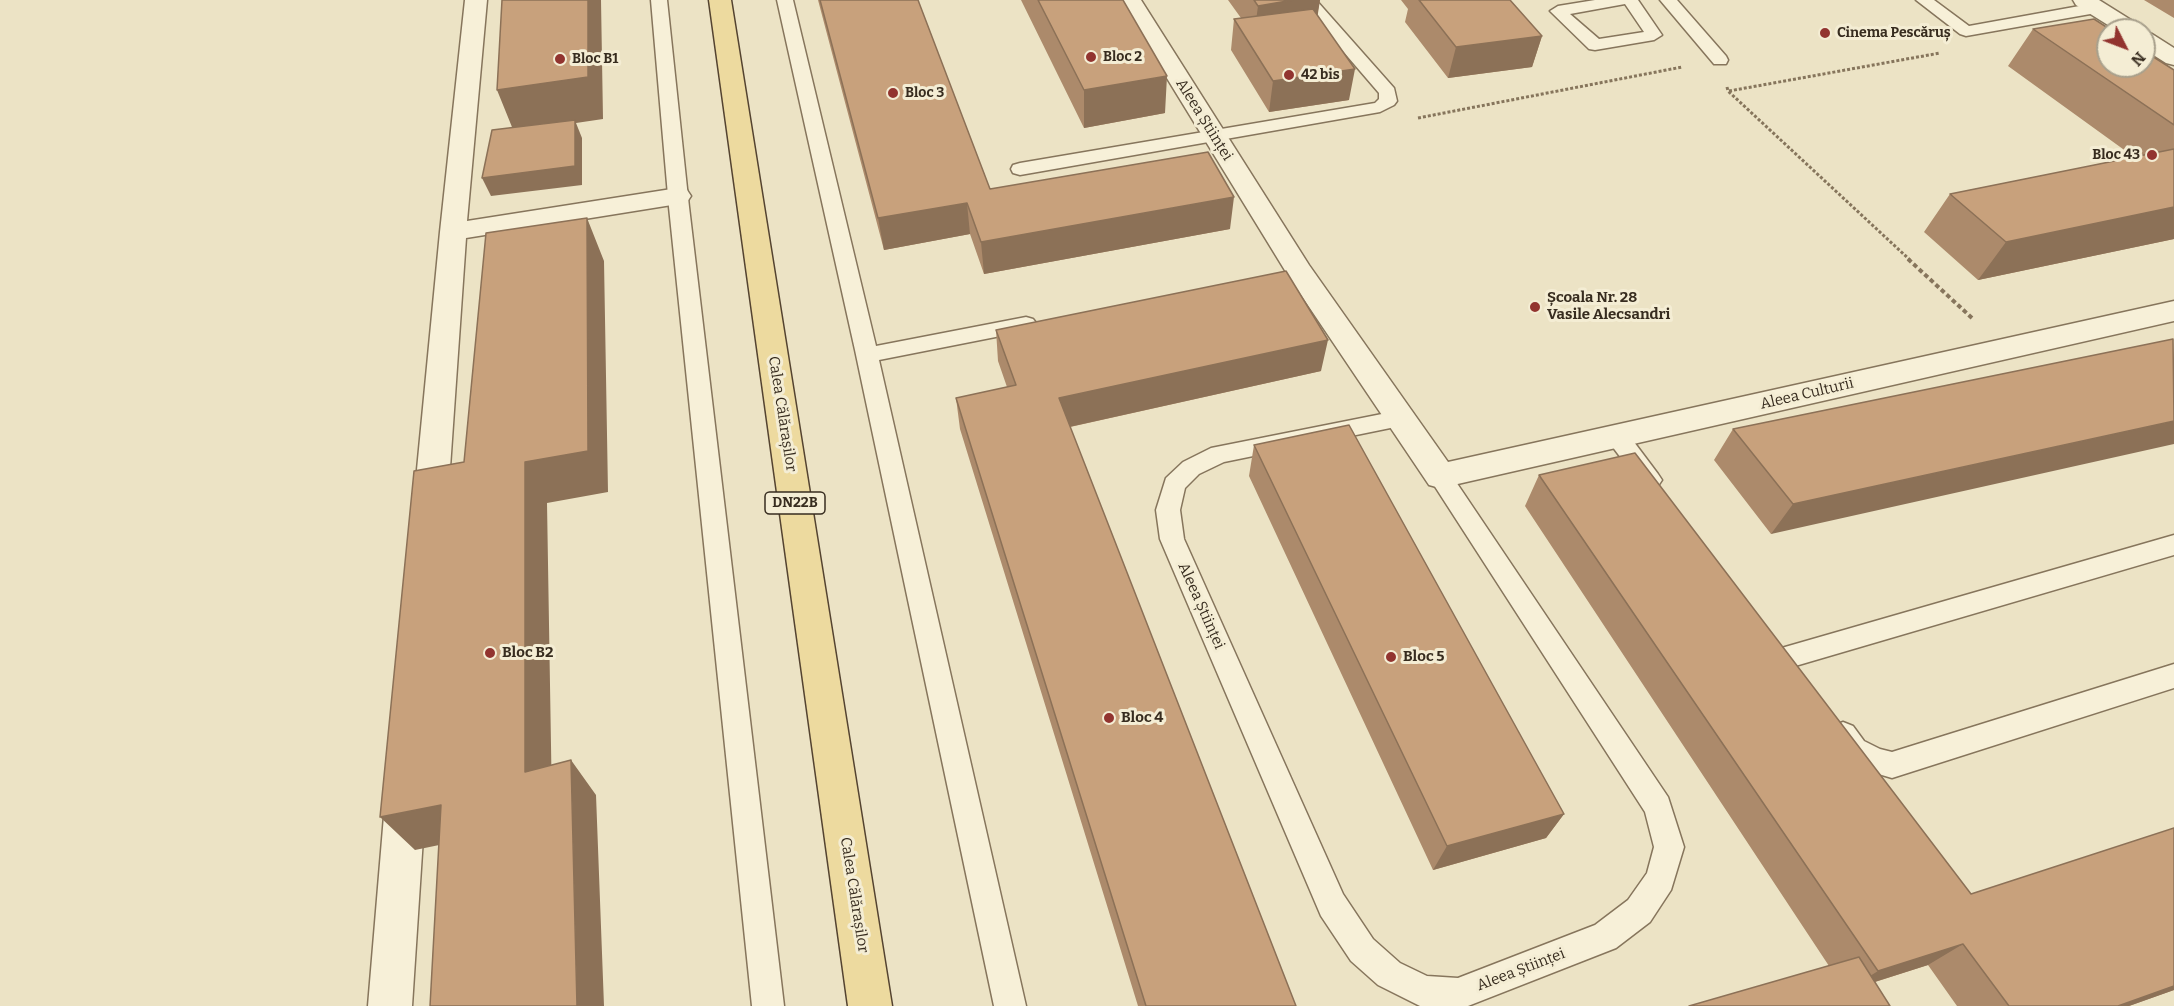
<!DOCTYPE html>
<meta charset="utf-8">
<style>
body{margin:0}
#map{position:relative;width:2174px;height:1006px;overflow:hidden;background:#ece3c5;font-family:Bitter,serif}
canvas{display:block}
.north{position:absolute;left:2096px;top:18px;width:60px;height:60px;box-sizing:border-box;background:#f4edd4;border:2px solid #a8a08c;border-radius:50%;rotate:132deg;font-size:16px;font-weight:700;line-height:24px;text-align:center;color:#372c1f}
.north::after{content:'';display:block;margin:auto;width:21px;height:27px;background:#92342f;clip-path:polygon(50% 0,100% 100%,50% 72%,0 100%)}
</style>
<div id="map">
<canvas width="2174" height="1006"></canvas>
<div class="north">N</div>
</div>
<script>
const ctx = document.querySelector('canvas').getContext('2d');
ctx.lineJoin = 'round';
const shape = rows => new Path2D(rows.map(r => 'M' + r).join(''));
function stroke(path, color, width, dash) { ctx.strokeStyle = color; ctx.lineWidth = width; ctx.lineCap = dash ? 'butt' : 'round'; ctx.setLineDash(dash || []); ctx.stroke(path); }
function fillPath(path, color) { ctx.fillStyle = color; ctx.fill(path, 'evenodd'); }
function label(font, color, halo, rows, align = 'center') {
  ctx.font = font + ' Bitter,serif'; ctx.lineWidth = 6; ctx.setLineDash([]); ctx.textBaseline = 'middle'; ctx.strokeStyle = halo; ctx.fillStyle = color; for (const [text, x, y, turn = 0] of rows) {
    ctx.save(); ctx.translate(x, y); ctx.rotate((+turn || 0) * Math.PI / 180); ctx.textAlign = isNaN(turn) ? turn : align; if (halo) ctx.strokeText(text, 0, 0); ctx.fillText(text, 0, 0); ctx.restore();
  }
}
const lane = shape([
 [651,0,667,0,689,207,784,1006,752,1006,669,207,651,0],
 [777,0,793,0,876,346,1026,317,1033,319,1037,324,1033,329,1026,331,879,360,1026,1006,994,1006,855,350,777,0],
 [1299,0,1316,0,1394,88,1397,101,1394,105,1380,112,1020,175,1013,173,1011,169,1013,165,1020,163,1375,103,1379,99,1379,93,1299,0],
 [1595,0,1638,0,1662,35,1654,40,1595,50,1589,49,1550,11,1558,6,1595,0],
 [1625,4,1644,32,1599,39,1570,14,1625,4],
 [1660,0,1677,0,1726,56,1728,60,1726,64,1714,64,1660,0],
 [1916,0,1934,0,1969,26,2096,3,2104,8,2096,13,1966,36,1960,34,1916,0],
 [1402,410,1410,412,1413,418,1410,424,1224,462,1199,474,1185,488,1180,510,1184,539,1343,894,1373,939,1400,963,1427,976,1458,978,1595,925,1628,900,1647,873,1654,847,1645,812,1432,482,1428,476,1432,470,1440,467,1448,470,1668,797,1684,847,1671,890,1650,922,1616,948,1468,1006,1420,1006,1378,985,1351,961,1321,916,1160,539,1156,510,1166,478,1183,462,1211,448,1402,410],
 [1617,428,1625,430,1658,474,1662,480,1658,486,1650,489,1642,486,1609,442,1606,436,1609,430,1617,428],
 [2174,535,2174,555,1785,669,1776,666,1772,658,1776,650,1785,647,2174,535],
 [2174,664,2174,688,1892,778,1865,770,1844,759,1829,735,1833,726,1843,722,1853,726,1864,741,1880,749,1892,752,2174,664]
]);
const street = shape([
 [465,0,487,0,467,221,678,188,687,190,691,196,687,202,678,204,466,238,447,511,442,520,430,524,418,520,413,511,440,232,465,0],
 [1119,0,1141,0,1309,265,1448,462,2174,301,2174,321,1440,488,1429,485,1289,277,1119,0],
 [2073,0,2099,0,2139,25,2142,30,2116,30,2076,5,2073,0],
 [2144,32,2152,34,2174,48,2174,65,2166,63,2144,49,2144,32],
 [406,774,420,779,426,792,412,1006,368,1006,386,792,392,779,406,774]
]);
const primary = shape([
 [709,0,731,0,892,1006,848,1006,709,0]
]);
stroke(lane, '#86755c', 3);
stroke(street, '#86755c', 3);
stroke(primary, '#544330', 3);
stroke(shape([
 [1727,87,1728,91,1910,260],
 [1729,91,1940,53],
 [1418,118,1682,67]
]), '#86755c', 3, [3, 2]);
stroke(shape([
 [1908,259,1972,318]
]), '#86755c', 4, [4.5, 3]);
fillPath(lane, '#f7f0d8');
fillPath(street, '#f7f0d8');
fillPath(primary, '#edda9f');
fillPath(shape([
 [818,0,918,0,990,189,1230,229,984,274,970,234,884,250],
 [1021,0,1123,0,1165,113,1084,128],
 [1228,0,1320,0,1317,15,1349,100,1269,112,1231,50,1234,19,1241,18],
 [1401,0,1510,0,1542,36,1532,67,1448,78,1405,22,1408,9],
 [2144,0,2174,0,2174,18],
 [2033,29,2174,70,2174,239,1978,280,1924,232,1950,194,2134,157,2008,66],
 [996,330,1321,371,1070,427,1296,1006,1138,1006,960,429,956,398,1007,387,998,361],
 [2174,340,1771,534,1714,460,1733,429],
 [1254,445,1564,814,1546,838,1433,870,1249,476],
 [1539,475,1971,894,2174,990,2129,1006,1957,1006,1928,965,1875,982,1829,966,1525,506]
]), '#ac8a6b');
fillPath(shape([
 [588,0,601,0,603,119,576,123,582,138,582,185,491,196,482,178,514,132,497,90],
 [1293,0,1320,0,1316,26,1254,36,1258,6],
 [1542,36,1532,67,1448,78,1456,47],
 [1355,69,1349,100,1269,112,1273,81],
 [1167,76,1165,113,1084,128,1084,90],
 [1234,197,1230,229,984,274,981,242],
 [967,203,970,234,884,250,878,218],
 [2174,207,2174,239,1978,280,2006,242],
 [587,218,604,261,608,492,547,503,552,806,525,772,525,462],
 [1328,340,1321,371,1060,429,1059,398],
 [2174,421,2174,444,1771,534,1793,504],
 [571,760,596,795,604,1006,577,1006],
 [441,805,473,838,415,850,380,817],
 [1564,814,1546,838,1433,870,1447,846],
 [1963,944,1928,965,1846,991,1878,971],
 [2174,986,2174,990,2129,1006,2118,1006]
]), '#8c7157');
const building = shape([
 [502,0,588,0,588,77,497,90,502,0],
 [820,0,918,0,990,189,1208,152,1234,197,981,242,967,203,878,218,820,0],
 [1038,0,1123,0,1167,76,1084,90,1038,0],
 [1254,0,1293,0,1258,6,1254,0],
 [1419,0,1510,0,1542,36,1456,47,1419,0],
 [1313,9,1355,69,1273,81,1234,19,1313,9],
 [2094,19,2111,30,2108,30,2108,66,2144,66,2144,51,2174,70,2174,125,2033,29,2094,19],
 [575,120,575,166,482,178,492,130,575,120],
 [2174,149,2174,207,2006,242,1950,194,2174,149],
 [587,218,588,451,525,462,525,772,571,760,577,1006,430,1006,441,805,380,817,414,471,464,462,486,233,587,218],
 [1286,271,1328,340,1059,398,1296,1006,1146,1006,956,398,1016,385,996,330,1286,271],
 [2173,339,2174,421,1793,504,1733,429,2173,339],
 [1349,425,1564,814,1447,846,1254,445,1349,425],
 [1635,453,1971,894,2174,828,2174,986,2118,1006,2009,1006,1963,944,1878,971,1539,475,1635,453],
 [1859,957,1890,1006,1689,1006,1859,957]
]);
fillPath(building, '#c8a17c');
stroke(building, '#8c7157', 1.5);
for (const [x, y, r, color] of [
 [1825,33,6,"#92342f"],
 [1091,57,6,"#92342f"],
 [560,59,6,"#92342f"],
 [1289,75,6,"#92342f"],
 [893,93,6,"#92342f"],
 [2152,155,6,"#92342f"],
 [1535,307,6,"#92342f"],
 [490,653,6,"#92342f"],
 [1391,657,6,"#92342f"],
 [1109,718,6,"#92342f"]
]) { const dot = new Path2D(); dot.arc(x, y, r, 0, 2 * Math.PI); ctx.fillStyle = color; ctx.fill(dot); stroke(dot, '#f4edd4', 2); }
label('bold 14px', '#372c1f', '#f4edd4', [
 ["Cinema Pescăruș",1837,33],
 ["Bloc 2",1103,57],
 ["Bloc B1",572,59],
 ["42 bis",1301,75],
 ["Bloc 3",905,93],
 ["Bloc 43",2140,155,"right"]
], 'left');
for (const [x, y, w] of [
 [795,503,60]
]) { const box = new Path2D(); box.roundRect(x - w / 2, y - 11, w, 22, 4.5); ctx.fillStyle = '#f4edd4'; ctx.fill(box); stroke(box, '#372c1f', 1.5); }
label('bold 14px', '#372c1f', null, [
 ["DN22B",795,503]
]);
label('15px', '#372c1f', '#f4edd4', [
 ["Aleea Științei",1204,120,58],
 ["Aleea Culturii",1807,394,-13],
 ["Calea Călărașilor",782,414,81],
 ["Aleea Științei",1201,606,66],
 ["Calea Călărașilor",854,895,81],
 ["Aleea Științei",1521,970,-21]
]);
label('bold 15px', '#372c1f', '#f4edd4', [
 ["Școala Nr. 28",1547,298],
 ["Vasile Alecsandri",1547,315],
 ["Bloc B2",502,653],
 ["Bloc 5",1403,657],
 ["Bloc 4",1121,718]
], 'left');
</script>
